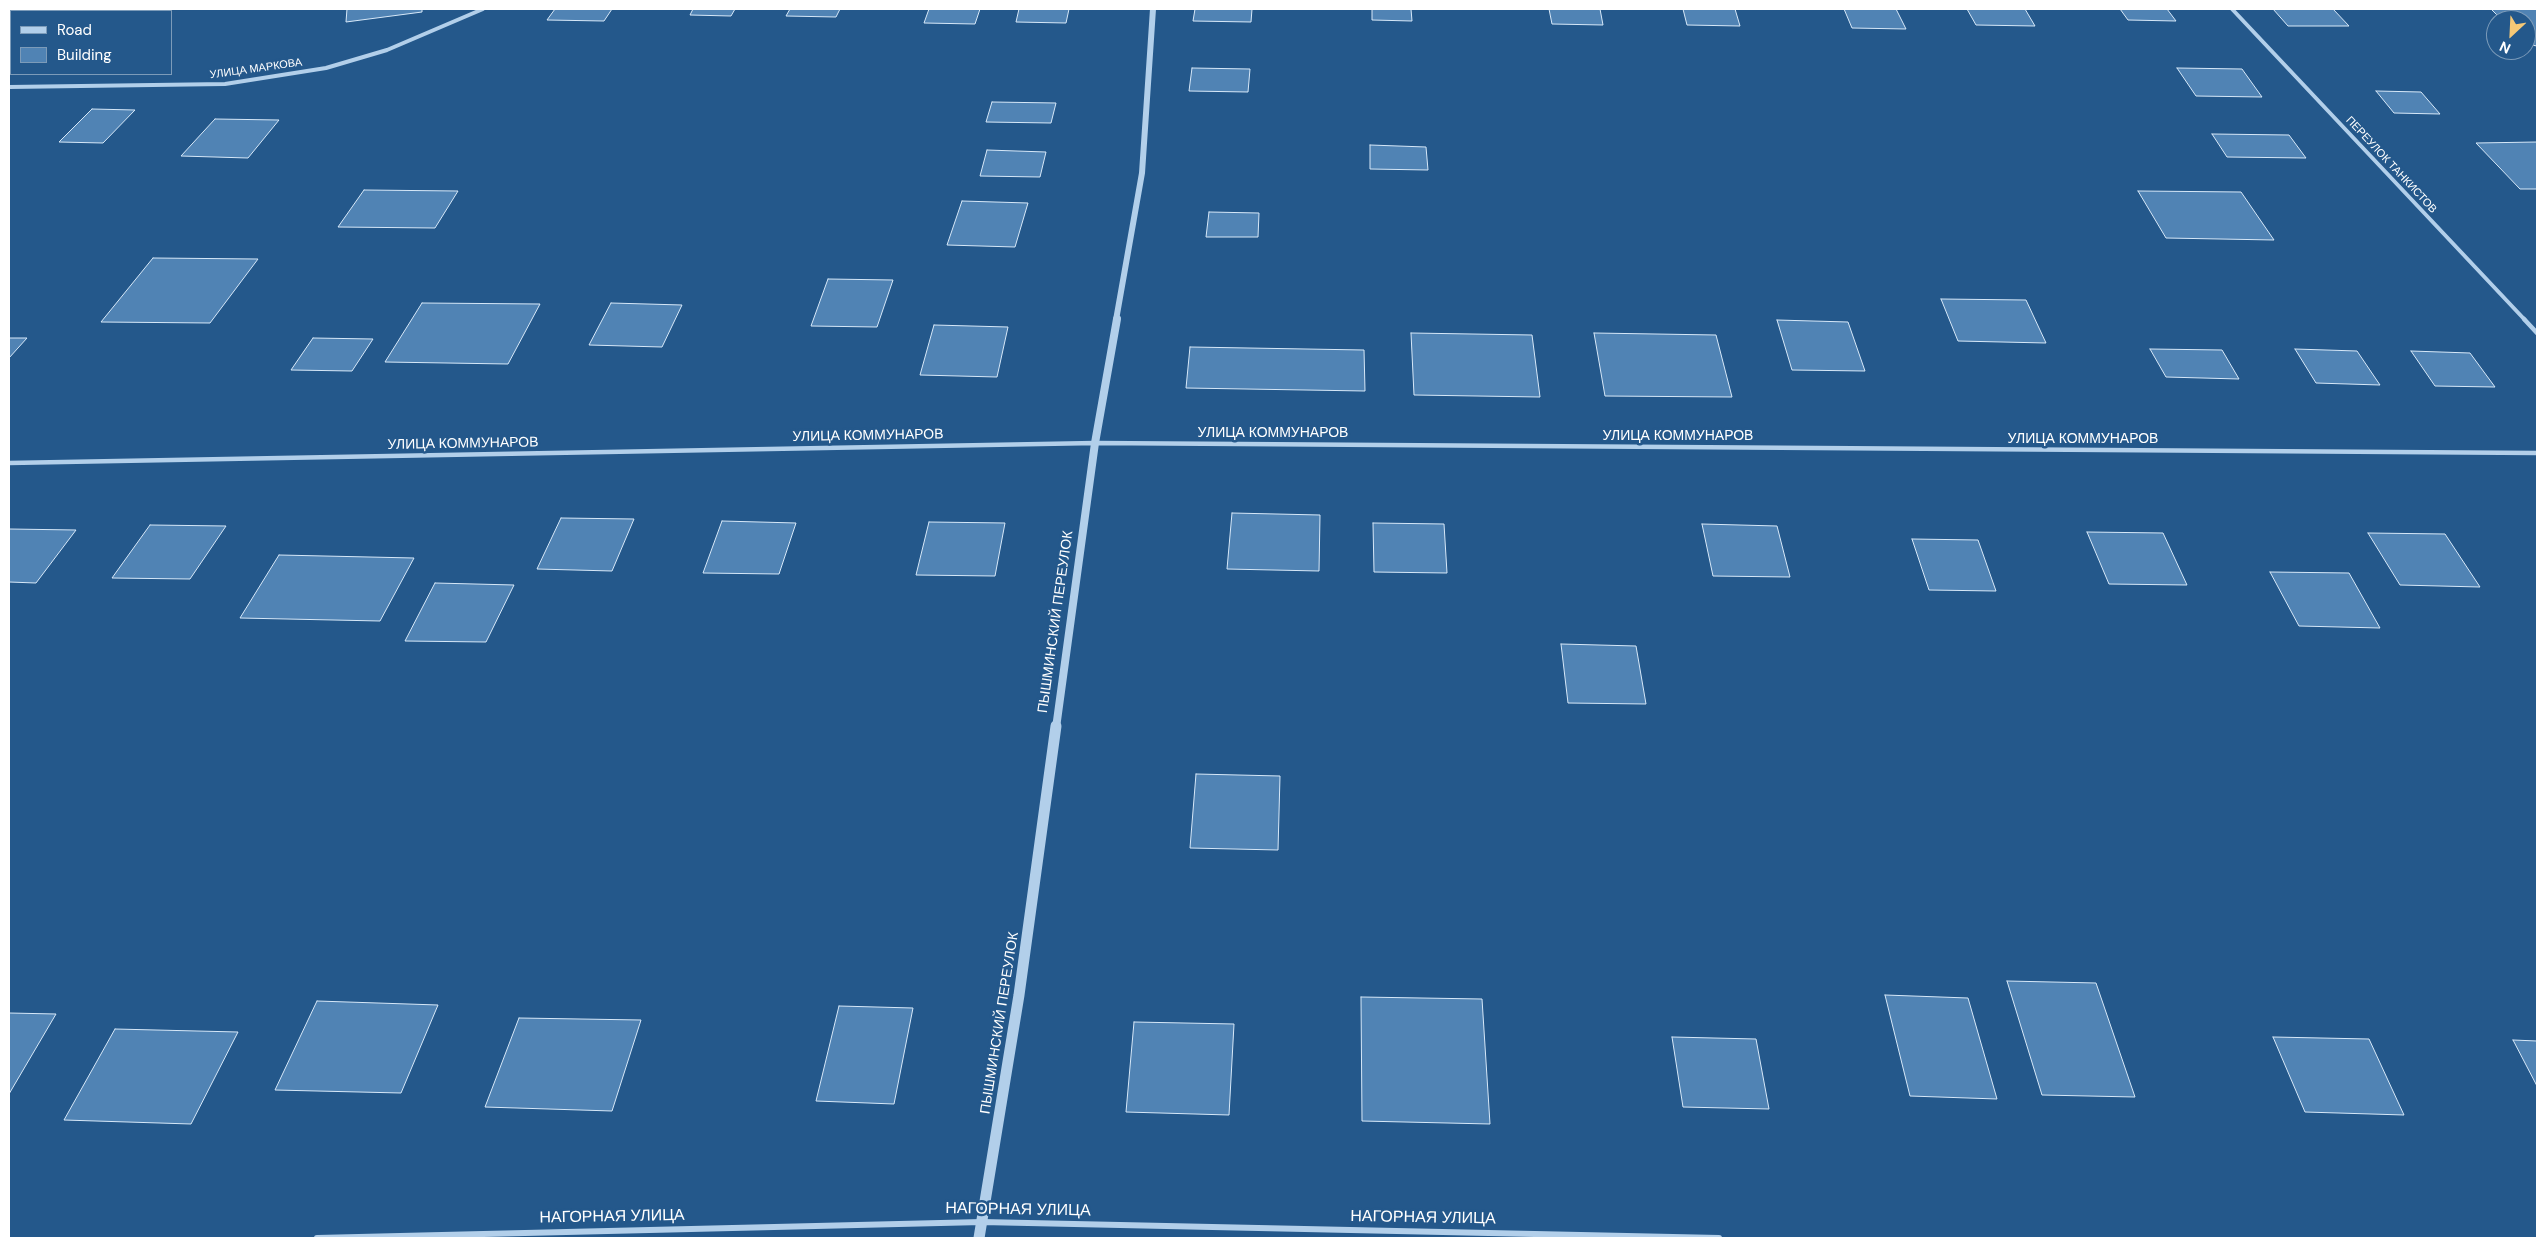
<!DOCTYPE html>
<meta charset="utf-8">
<style>
body{margin:0}
#map{position:relative;width:2546px;height:1247px;overflow:hidden;background:#24588b;font-family:"DM Sans",sans-serif}
canvas{display:block}
.frame{position:absolute;inset:0;border:10px solid #fff;pointer-events:none}
.legend{position:absolute;left:10px;top:10px;width:162px;height:65px;box-sizing:border-box;background:#24588b;border:1px solid #7c9bb9;margin:0;padding:6px 9px;list-style:none;font-size:15px;color:#fff}
.legend li{display:flex;align-items:center;gap:10px;height:25px}
.legend b{width:25px;border:1px solid #7c9bb9}
.north{position:absolute;left:2486px;top:10px;width:50px;height:50px;box-sizing:border-box;background:#24588b;border:1px solid #7c9bb9;border-radius:50%;rotate:205deg;font-size:14px;font-weight:700;line-height:20px;text-align:center;color:#fff}
.north::after{content:'';display:block;margin:auto;width:18px;height:22px;background:#f5c876;clip-path:polygon(50% 0,100% 100%,50% 72%,0 100%)}
</style>
<div id="map">
<canvas width="2546" height="1247"></canvas>
<div class="frame"></div>
<ul class="legend">
<li><b style="height:6px;background:#b2cfea"></b>Road</li>
<li><b style="height:14px;background:#5083b4"></b>Building</li>
</ul>
<div class="north">N</div>
</div>
<script>
const ctx = document.querySelector('canvas').getContext('2d');
ctx.lineJoin = 'round';
function fillPath(path, color) { ctx.fillStyle = color; ctx.fill(path, 'evenodd'); }
const shape = rows => new Path2D(rows.map(r => 'M' + r).join(''));
function stroke(path, color, width, dash) { ctx.strokeStyle = color; ctx.lineWidth = width; ctx.lineCap = dash ? 'butt' : 'round'; ctx.setLineDash(dash || []); ctx.stroke(path); }
function label(font, color, halo, rows, align = 'center') {
  ctx.font = font + ' "DM Sans",sans-serif'; ctx.lineWidth = 5; ctx.setLineDash([]); ctx.textBaseline = 'middle'; ctx.strokeStyle = halo; ctx.fillStyle = color; for (const [text, x, y, turn = 0] of rows) {
    ctx.save(); ctx.translate(x, y); ctx.rotate((+turn || 0) * Math.PI / 180); ctx.textAlign = isNaN(turn) ? turn : align; if (halo) ctx.strokeText(text, 0, 0); ctx.fillText(text, 0, 0); ctx.restore();
  }
}
const building = shape([
 [80,9,142,9,141,11,79,11,80,9],
 [347,9,422,9,422,12,346,22,347,9],
 [555,9,612,9,604,21,547,20,555,9],
 [693,9,735,9,731,16,690,15,693,9],
 [790,9,840,9,836,17,786,16,790,9],
 [929,9,980,9,975,24,924,23,929,9],
 [1019,9,1069,9,1066,23,1016,22,1019,9],
 [1195,9,1252,9,1251,22,1193,21,1195,9],
 [1372,9,1411,9,1412,21,1372,20,1372,9],
 [1549,9,1600,9,1603,25,1552,24,1549,9],
 [1683,9,1735,9,1740,26,1687,25,1683,9],
 [1844,9,1896,9,1906,29,1852,28,1844,9],
 [1967,9,2025,9,2035,26,1976,25,1967,9],
 [2120,9,2167,9,2176,21,2128,20,2120,9],
 [2273,9,2333,9,2349,26,2288,26,2273,9],
 [2491,9,2537,9,2537,46,2526,44,2526,20,2502,20,2491,9],
 [1192,68,1250,69,1248,92,1189,91,1192,68],
 [2177,68,2242,69,2262,97,2196,96,2177,68],
 [2376,91,2421,92,2440,114,2394,113,2376,91],
 [992,102,1056,103,1051,123,986,122,992,102],
 [92,109,135,110,103,143,59,142,92,109],
 [215,119,279,120,248,158,181,156,215,119],
 [2212,134,2289,135,2306,158,2227,157,2212,134],
 [2537,142,2537,189,2520,189,2476,143,2537,142],
 [1370,145,1426,147,1428,170,1370,169,1370,145],
 [987,150,1046,152,1040,177,980,176,987,150],
 [364,190,458,191,435,228,338,227,364,190],
 [2138,191,2241,192,2274,240,2166,238,2138,191],
 [962,201,1028,203,1015,247,947,245,962,201],
 [1209,212,1259,213,1258,237,1206,237,1209,212],
 [153,258,258,259,210,323,101,322,153,258],
 [828,279,893,280,877,327,811,326,828,279],
 [1941,299,2026,300,2046,343,1958,341,1941,299],
 [422,303,540,304,508,364,385,362,422,303],
 [611,303,682,305,662,347,589,345,611,303],
 [1777,320,1848,322,1865,371,1792,370,1777,320],
 [934,325,1008,327,997,377,920,375,934,325],
 [1411,333,1532,335,1540,397,1414,395,1411,333],
 [1594,333,1716,335,1732,397,1605,396,1594,333],
 [9,338,27,338,9,358,9,338],
 [313,338,373,339,352,371,291,370,313,338],
 [1190,347,1364,350,1365,391,1186,388,1190,347],
 [2150,349,2222,350,2239,379,2166,377,2150,349],
 [2295,349,2357,351,2380,385,2316,383,2295,349],
 [2411,351,2470,353,2495,387,2435,386,2411,351],
 [1232,513,1320,515,1319,571,1227,569,1232,513],
 [561,518,634,519,612,571,537,569,561,518],
 [722,521,796,523,779,574,703,573,722,521],
 [929,522,1005,523,995,576,916,575,929,522],
 [1373,523,1444,524,1447,573,1374,572,1373,523],
 [1702,524,1777,526,1790,577,1713,576,1702,524],
 [150,525,226,526,190,579,112,578,150,525],
 [9,529,76,530,36,583,9,582,9,529],
 [2087,532,2163,533,2187,585,2109,584,2087,532],
 [2368,533,2445,534,2480,587,2400,585,2368,533],
 [1912,539,1978,540,1996,591,1929,590,1912,539],
 [279,555,414,558,380,621,240,618,279,555],
 [2270,572,2349,573,2380,628,2299,626,2270,572],
 [435,583,514,585,486,642,405,641,435,583],
 [1561,644,1636,646,1646,704,1568,703,1561,644],
 [1196,774,1280,776,1278,850,1190,848,1196,774],
 [2007,981,2096,983,2135,1097,2042,1095,2007,981],
 [1885,995,1968,998,1997,1099,1910,1096,1885,995],
 [1361,997,1482,999,1490,1124,1362,1121,1361,997],
 [317,1001,438,1005,401,1093,275,1090,317,1001],
 [839,1006,913,1008,894,1104,816,1101,839,1006],
 [9,1013,56,1014,9,1094,9,1013],
 [519,1018,641,1020,612,1111,485,1107,519,1018],
 [1134,1022,1234,1024,1229,1115,1126,1112,1134,1022],
 [115,1029,238,1032,191,1124,64,1120,115,1029],
 [1672,1037,1756,1039,1769,1109,1683,1107,1672,1037],
 [2273,1037,2369,1039,2404,1115,2305,1112,2273,1037],
 [2513,1040,2537,1041,2537,1086,2513,1040]
]);
fillPath(building, '#5083b4');
stroke(building, '#d7e8f8', 1);
stroke(shape([
 [2232,9,2525,320],
 [9,87,225,84,326,68,387,50,483,9]
]), '#b2cfea', 4);
stroke(shape([
 [2524,319,2537,333],
 [9,463,1095,443,2537,453]
]), '#b2cfea', 4.5);
stroke(shape([
 [317,1238,982,1222,1719,1238]
]), '#b2cfea', 6);
stroke(shape([
 [1116,320,1142,173,1153,9]
]), '#b2cfea', 6);
stroke(shape([
 [1056,728,1095,443,1117,319]
]), '#b2cfea', 8);
stroke(shape([
 [979,1238,1019,995,1056,726]
]), '#b2cfea', 11);
label('11px', '#fff', '#24588b', [
 ["УЛИЦА МАРКОВА",256,69,-8],
 ["ПЕРЕУЛОК ТАНКИСТОВ",2391,165,47]
]);
label('14px', '#fff', '#24588b', [
 ["УЛИЦА КОММУНАРОВ",1273,433],
 ["УЛИЦА КОММУНАРОВ",868,436,-1],
 ["УЛИЦА КОММУНАРОВ",1678,436],
 ["УЛИЦА КОММУНАРОВ",2083,439],
 ["УЛИЦА КОММУНАРОВ",463,444,-1],
 ["ПЫШМИНСКИЙ ПЕРЕУЛОК",1056,622,-82],
 ["ПЫШМИНСКИЙ ПЕРЕУЛОК",1000,1023,-81]
]);
label('16px', '#fff', '#24588b', [
 ["НАГОРНАЯ УЛИЦА",1018,1210,1],
 ["НАГОРНАЯ УЛИЦА",612,1217,-1],
 ["НАГОРНАЯ УЛИЦА",1423,1218,1]
]);
</script>
